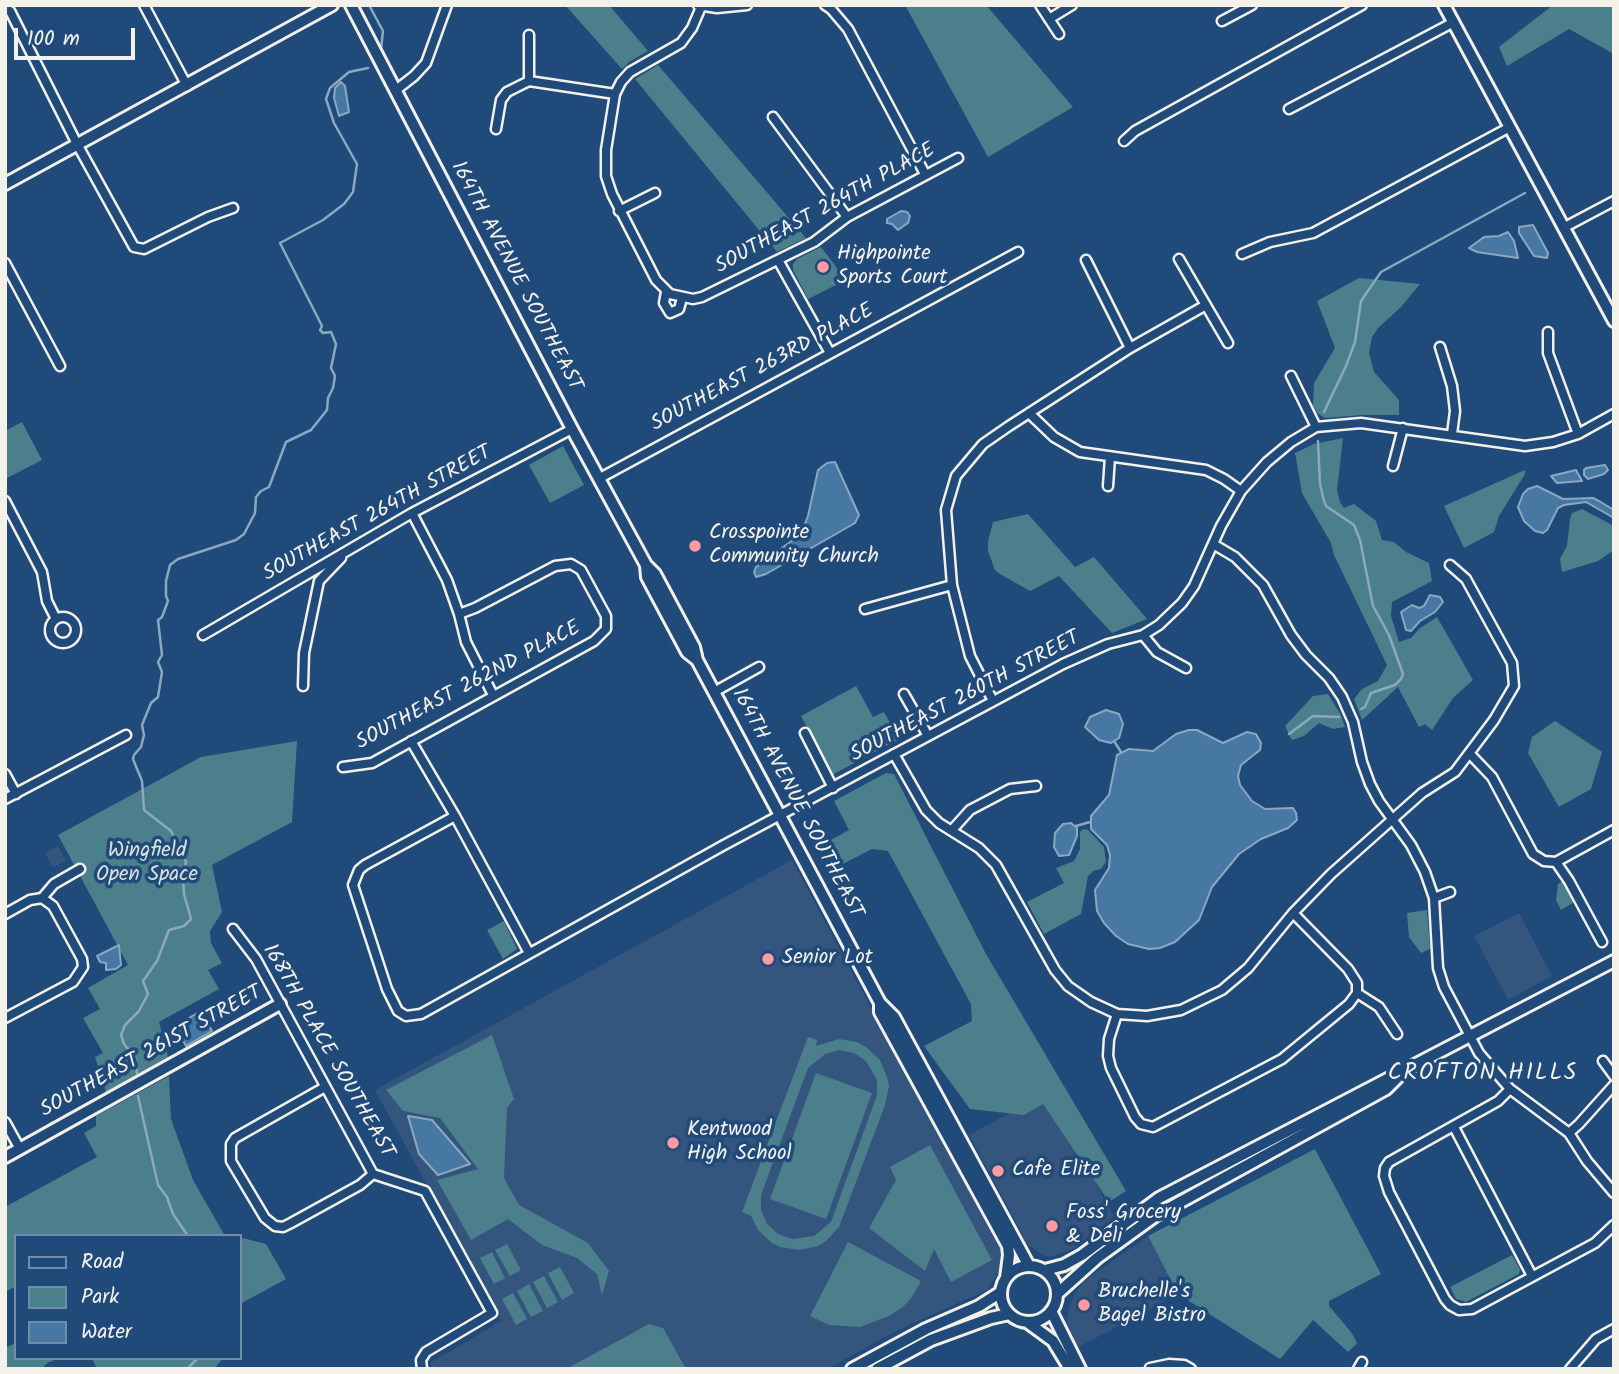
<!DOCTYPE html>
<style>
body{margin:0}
#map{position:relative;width:1619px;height:1374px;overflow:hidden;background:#1f4a7a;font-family:Kalam,sans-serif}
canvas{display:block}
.frame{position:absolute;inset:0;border:7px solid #f4f1e8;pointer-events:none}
.legend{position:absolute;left:14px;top:1234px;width:228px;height:126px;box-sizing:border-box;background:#1f4a7a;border:2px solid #748da6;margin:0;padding:9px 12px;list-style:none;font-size:21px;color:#f4f1e8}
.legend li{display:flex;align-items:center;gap:14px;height:35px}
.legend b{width:35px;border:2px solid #748da6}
.scale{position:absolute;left:14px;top:28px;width:121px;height:32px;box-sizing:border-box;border:4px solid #f4f1e8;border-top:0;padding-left:9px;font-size:21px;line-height:24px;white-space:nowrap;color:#f4f1e8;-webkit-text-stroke:5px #1f4a7a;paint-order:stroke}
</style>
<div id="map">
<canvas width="1619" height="1374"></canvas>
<div class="frame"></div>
<ul class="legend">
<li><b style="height:9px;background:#1f4a7a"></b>Road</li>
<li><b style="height:19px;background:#4b7f8c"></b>Park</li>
<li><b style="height:19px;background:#4678a3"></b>Water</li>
</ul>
<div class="scale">100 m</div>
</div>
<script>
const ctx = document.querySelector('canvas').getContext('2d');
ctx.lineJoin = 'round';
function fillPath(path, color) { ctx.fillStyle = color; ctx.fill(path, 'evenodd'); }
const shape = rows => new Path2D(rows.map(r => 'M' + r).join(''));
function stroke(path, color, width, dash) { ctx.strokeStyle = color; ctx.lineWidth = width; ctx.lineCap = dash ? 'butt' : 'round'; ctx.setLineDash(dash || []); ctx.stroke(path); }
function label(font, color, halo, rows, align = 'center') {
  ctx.font = font + ' Kalam,sans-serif'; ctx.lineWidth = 7; ctx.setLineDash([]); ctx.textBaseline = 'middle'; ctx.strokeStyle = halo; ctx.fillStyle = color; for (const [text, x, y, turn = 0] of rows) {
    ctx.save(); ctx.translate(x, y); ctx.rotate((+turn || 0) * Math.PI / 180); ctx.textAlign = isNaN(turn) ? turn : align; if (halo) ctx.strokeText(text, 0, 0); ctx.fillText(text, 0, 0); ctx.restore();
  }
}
fillPath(shape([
 [58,846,66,861,53,868,45,853],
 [792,860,1006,1261,987,1290,896,1331,828,1369,433,1369,430,1363,501,1321,375,1090],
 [1519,913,1552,976,1508,1000,1474,936],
 [1047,1093,1114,1217,1073,1249,1049,1257,1042,1255,1028,1245,969,1135],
 [1148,1236,1178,1294,1077,1348,1066,1324,1069,1307,1077,1291,1084,1281]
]), '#34557d');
fillPath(shape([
 [565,5,609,5,648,51,629,62,622,69],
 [905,5,986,5,1073,107,988,157],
 [1553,5,1614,5,1614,54,1569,29,1507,66,1499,47],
 [658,65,806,238,777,252,635,79],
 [821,247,846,280,808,299,793,270,793,264,797,259],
 [1359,278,1420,284,1401,307,1378,328,1372,337,1369,353,1374,372,1399,400,1399,415,1362,415,1325,418,1317,413,1313,406,1314,383,1335,348,1317,301],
 [22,422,42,460,5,479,5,431],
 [1343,438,1337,490,1340,502,1344,508,1354,504,1376,521,1382,540,1394,542,1406,552,1429,563,1432,581,1392,602,1391,616,1399,642,1411,638,1419,629,1437,617,1473,680,1453,698,1432,730,1425,724,1419,727,1398,687,1362,720,1354,699,1362,689,1378,681,1387,665,1334,555,1331,543,1302,493,1295,453,1314,444],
 [563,446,584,485,550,503,529,465],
 [1525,470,1525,474,1499,516,1494,532,1464,548,1444,506],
 [1582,509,1614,526,1614,550,1598,561,1562,572,1560,559,1567,546,1570,519,1572,513],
 [1028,514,1075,567,1094,557,1147,619,1112,633,1059,576,1030,591,1000,574,995,570,988,551,988,541,993,522],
 [856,686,873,717,884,712,899,739,832,775,801,716],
 [1328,694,1341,715,1345,727,1333,729,1319,723,1304,736,1292,740,1285,726,1313,696],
 [1555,721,1602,752,1591,789,1559,807,1528,753,1532,737],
 [297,741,292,822,212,865,222,912,210,931,211,943,222,963,208,970,219,989,159,1022,168,1057,106,1092,95,1057,103,1053,83,1018,100,1009,88,988,128,965,58,835,201,757],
 [886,773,894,774,986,954,1126,1191,1109,1202,1043,1104,1024,1115,970,1109,924,1046,972,1021,971,1004,888,851,872,849,831,870,818,847,849,830,834,801],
 [1083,829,1088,830,1104,847,1106,862,1101,869,1093,871,1088,876,1081,914,1044,934,1027,902,1064,883,1056,868,1074,861,1080,849,1080,832],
 [1565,880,1576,901,1561,910,1556,900,1558,884],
 [1427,910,1430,949,1421,953,1409,937,1407,913],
 [504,921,517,949,503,959,487,930],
 [492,1035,514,1099,507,1108,504,1178,519,1205,588,1243,609,1271,602,1295,597,1274,577,1258,542,1245,508,1219,471,1240,437,1180,478,1169,440,1118,403,1111,386,1090],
 [808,1037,817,1040,816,1046,839,1039,857,1042,866,1047,880,1060,887,1077,889,1086,885,1105,839,1227,826,1241,818,1246,799,1250,780,1247,772,1243,758,1230,751,1216,742,1212],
 [839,1050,854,1053,866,1061,877,1080,877,1095,831,1222,814,1236,792,1239,778,1234,767,1224,761,1210,761,1195,808,1068,825,1054],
 [816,1073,872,1093,826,1219,770,1199],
 [169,1076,171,1119,193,1180,225,1236,16,1236,16,1286,5,1292,5,1207,97,1157,84,1133,96,1126,96,1116],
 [930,1145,992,1260,951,1282,934,1249,925,1271,869,1228,896,1180,890,1167],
 [1315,1149,1381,1274,1329,1301,1329,1306,1351,1332,1357,1343,1348,1352,1313,1320,1280,1359,1178,1294,1148,1236],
 [243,1238,266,1244,286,1279,240,1304,240,1240],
 [848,1242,921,1281,912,1297,903,1307,889,1316,860,1327,829,1325,810,1316],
 [507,1244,521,1270,510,1276,495,1250],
 [492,1252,505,1278,494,1284,480,1258],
 [1512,1255,1520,1269,1519,1274,1466,1302,1456,1299,1450,1287],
 [560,1267,574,1293,562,1300,548,1273],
 [544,1276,558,1302,547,1308,533,1282],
 [529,1284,543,1311,531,1317,517,1291],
 [513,1293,527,1319,516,1325,502,1299],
 [649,1324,663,1328,686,1369,566,1369],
 [16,1343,16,1358,59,1358,47,1363,42,1369,5,1369,5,1348],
 [92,1358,223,1358,214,1369,97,1369]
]), '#4b7f8c');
const water = shape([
 [341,82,345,86,349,112,339,116,334,98,335,88,341,82],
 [901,211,907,212,910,216,908,223,898,230,892,224,887,223,887,219,901,211],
 [1533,225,1548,253,1547,258,1534,256,1519,233,1519,227,1533,225],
 [1508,232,1514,241,1518,258,1477,252,1469,248,1484,237,1499,236,1508,232],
 [835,462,859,515,855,523,766,574,756,577,754,572,756,567,801,534,808,516,818,470,827,463,835,462],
 [1605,465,1608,470,1604,474,1588,479,1584,475,1584,470,1586,468,1605,465],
 [1576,470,1582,481,1557,483,1551,476,1576,470],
 [1537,486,1563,499,1593,498,1599,501,1614,510,1614,518,1586,502,1564,505,1558,508,1547,530,1543,533,1535,531,1524,521,1518,507,1523,494,1528,489,1537,486],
 [1430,595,1440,597,1443,602,1435,612,1420,621,1411,631,1406,630,1401,612,1412,605,1419,608,1424,606,1430,595],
 [1106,710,1119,714,1123,724,1119,738,1111,743,1099,740,1085,727,1090,717,1106,710],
 [1189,730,1197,730,1223,743,1247,732,1256,734,1261,743,1260,750,1241,765,1238,776,1240,785,1252,801,1265,809,1293,808,1296,813,1297,820,1288,828,1261,839,1239,854,1212,887,1199,920,1175,942,1160,948,1149,949,1128,944,1116,936,1104,923,1097,911,1095,890,1109,868,1110,855,1107,845,1091,829,1091,816,1109,795,1117,755,1129,749,1153,751,1176,734,1189,730],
 [1071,823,1077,828,1077,836,1069,855,1059,856,1054,847,1055,833,1063,824,1071,823],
 [119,945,121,965,116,969,106,970,106,963,100,962,97,956,119,945],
 [201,1011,212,1031,186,1046,175,1026,201,1011],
 [408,1116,432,1120,470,1164,438,1175,419,1154,408,1116]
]);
fillPath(water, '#4678a3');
stroke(water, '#8ca8bf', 2);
stroke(shape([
 [369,5,383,31,381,49],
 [1324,412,1346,366,1355,342,1361,301,1381,272,1525,193],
 [1318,441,1320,484,1324,501,1326,506,1354,525,1360,540,1373,606,1389,635,1403,674,1401,679,1395,685,1371,693,1365,707,1361,709],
 [1289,734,1313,716,1339,717],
 [1114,741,1121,752],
 [1076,826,1090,822],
 [137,1073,135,1057,124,1044,121,1035,125,1025,139,1011,148,994,143,981,157,961,169,930,184,926,191,919,184,894,183,878,186,862,171,831,144,810,142,781,133,759,134,755,141,747,144,735,142,725,151,703,158,697,162,672,158,662,162,655,158,620,162,617,168,601,166,596,166,581,170,565,178,559,236,540,244,534,255,513,256,497,261,491,269,487,286,442,311,430,327,410,328,398,333,388,335,376,331,368,336,344,331,332,323,333,320,330,322,326,280,243,323,220,344,204,353,192,357,164,334,123,326,99,330,88,349,72,368,68],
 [138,1096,158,1185,167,1197,173,1214,188,1236],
 [187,1369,198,1358]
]), '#8ca8bf', 2.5);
const street = shape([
 [144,5,187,86],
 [698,5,717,8,747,5],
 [825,5,831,9,848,29,925,174],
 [1040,5,1059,34],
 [701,7,692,28,681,43,630,72,621,82,615,94,606,150,606,176,612,194,656,280,670,294,693,299,702,297,814,242,847,217,958,158],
 [5,9,10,11,77,144,134,247,144,249,208,217,233,208],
 [1049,19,1072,5],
 [1222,21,1252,5],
 [529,35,529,81],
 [396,90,414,76,426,63,447,5],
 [1289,109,1454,22],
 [773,117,847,217],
 [496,129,501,100,507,92,529,81,615,94],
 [1124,141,1135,131,1362,5],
 [619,211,655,193],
 [1563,228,1614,201],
 [1242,254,1270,242,1313,233,1510,127],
 [1179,259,1228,343],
 [778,260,830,353],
 [1086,260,1130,348],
 [5,263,60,366],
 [666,292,664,303,670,313,679,309,682,298],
 [1548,332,1548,353,1578,434],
 [1440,347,1452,386,1455,411,1452,434],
 [1291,376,1316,427],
 [1029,413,1054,437,1080,452,1206,470,1224,479,1241,491],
 [1393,466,1403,428],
 [600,478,1018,252],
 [1108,486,1110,457],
 [5,501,42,572,47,601,56,619],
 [412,513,447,580,459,614,466,642,493,695],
 [1213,544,1235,557,1263,585,1291,635,1306,655,1329,678,1342,697,1353,722,1362,762,1370,784,1379,801,1411,845,1425,872,1434,898,1438,968,1444,987,1479,1053,1510,1089,1569,1133,1587,1161,1614,1193],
 [865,609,952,585],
 '50 630a13 13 0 1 1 26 0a13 13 0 1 1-26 0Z',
 [203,635,412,513,572,429],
 [1143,635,1157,652,1186,668],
 [303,686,304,653,319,581,341,558],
 [714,692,759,667],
 [904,694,928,736],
 [993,701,970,656,952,585,946,510,956,476,983,444,1009,426,1130,348,1206,305],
 [805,733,833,788],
 [411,741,455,816,529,953],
 [894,754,926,810,939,823,979,848,996,865,1055,970,1068,986,1091,1002,1117,1014,1147,1016,1181,1010,1222,990,1248,968,1293,913,1331,874,1422,793,1455,772,1494,720,1514,686,1512,663,1466,579,1450,565],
 [1470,754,1492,777,1533,854,1544,861,1556,862],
 [343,767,372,763,594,641,606,629,606,616,581,570,571,564,555,566,475,608,459,614],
 [5,774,16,794],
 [5,799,126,735],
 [455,816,365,865,359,870,353,885,387,989,398,1011,406,1016,421,1014,724,845,1063,664,1108,644,1143,635,1159,625,1182,603,1194,586,1221,526,1241,491,1267,462,1291,442,1316,427,1361,423,1525,446,1553,442,1578,434,1614,414],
 [952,830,970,810,1010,789,1036,786],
 [1556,862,1569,881,1602,942],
 [1556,862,1614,830],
 [1434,898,1450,892],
 [1293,913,1348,969,1357,983,1357,993,1379,1007,1397,1034],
 [5,914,30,900,42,898,54,884,80,869],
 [233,929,256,959,373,1174,425,1191,492,1313,426,1352,421,1360,422,1369],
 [1117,1014,1109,1039,1108,1056,1111,1068,1135,1117,1141,1124,1153,1127,1282,1059,1349,1004,1357,993],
 [5,1018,73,982,83,967,82,959,53,906,42,898],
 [1603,1061,1614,1076],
 [325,1087,235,1138,231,1144,231,1161,265,1218,275,1226,283,1227,291,1223,360,1185,373,1174],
 [1510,1089,1498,1101,1389,1162,1385,1168,1384,1176,1389,1192,1445,1299,1450,1305,1459,1310,1472,1309,1595,1243,1614,1225],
 [5,1122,20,1149],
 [1454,1127,1532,1276],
 [1569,1133,1579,1124,1614,1085],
 [1150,1368,1169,1364,1184,1365,1191,1369],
 [1358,1369,1362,1362],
 [1570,1369,1596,1339,1614,1329]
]);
const secondary = shape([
 [351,5,572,429,646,565,655,574,694,647,697,660,880,1003,880,1012,1008,1246,1009,1255,1006,1278],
 [1444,5,1614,321],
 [5,184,332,5],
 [646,565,647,577,687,652,697,660],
 [880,1003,894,1017,1029,1266],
 [5,1157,280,1004],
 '1001 1294a28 28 0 1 1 56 0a28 28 0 1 1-56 0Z',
 [1045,1270,1064,1265,1082,1255,1159,1198,1614,961],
 [1057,1294,1097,1258,1155,1216,1386,1089,1399,1076],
 [1051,1311,1080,1369],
 [1027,1322,1053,1341,1070,1369],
 [852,1369,926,1329,979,1306,1001,1292],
 [877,1369,931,1340,991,1318,1009,1314]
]);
stroke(street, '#f4f1e8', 13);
stroke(secondary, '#f4f1e8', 16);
stroke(street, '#1f4a7a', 8);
stroke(secondary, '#1f4a7a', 10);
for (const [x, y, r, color] of [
 [823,267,7,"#ff9aa2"],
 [695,546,7,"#ff9aa2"],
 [768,959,7,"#ff9aa2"],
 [673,1143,7,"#ff9aa2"],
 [998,1171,7,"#ff9aa2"],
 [1052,1226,7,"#ff9aa2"],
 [1084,1305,7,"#ff9aa2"]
]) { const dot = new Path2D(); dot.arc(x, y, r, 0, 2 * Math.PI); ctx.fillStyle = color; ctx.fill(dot); stroke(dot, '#1f4a7a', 2.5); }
label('21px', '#f4f1e8', '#1f4a7a', [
 ["SOUTHEAST 264TH PLACE",826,210,-29],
 ["164TH AVENUE SOUTHEAST",515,277,62],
 ["SOUTHEAST 263RD PLACE",763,369,-28],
 ["SOUTHEAST 264TH STREET",378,515,-29],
 ["SOUTHEAST 262ND PLACE",469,687,-28],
 ["SOUTHEAST 260TH STREET",966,698,-28],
 ["164TH AVENUE SOUTHEAST",796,804,62],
 ["168TH PLACE SOUTHEAST",327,1052,60],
 ["SOUTHEAST 261ST STREET",152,1053,-29]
]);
label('21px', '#f4f1e8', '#1f4a7a', [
 ["Highpointe",837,255],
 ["Sports Court",837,279],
 ["Crosspointe",709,534],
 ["Community Church",709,558],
 ["Senior Lot",782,959],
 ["Kentwood",687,1131],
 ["High School",687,1155],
 ["Cafe Elite",1012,1171],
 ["Foss' Grocery",1066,1214],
 ["& Deli",1066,1238],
 ["Bruchelle's",1098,1293],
 ["Bagel Bistro",1098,1317]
], 'left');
label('21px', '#dbe0da', '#1f4a7a', [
 ["Wingfield",147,852],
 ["Open Space",147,876]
]);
ctx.letterSpacing = '2px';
label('23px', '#f4f1e8', '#1f4a7a', [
 ["CROFTON HILLS",1483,1075]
]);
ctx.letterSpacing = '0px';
</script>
